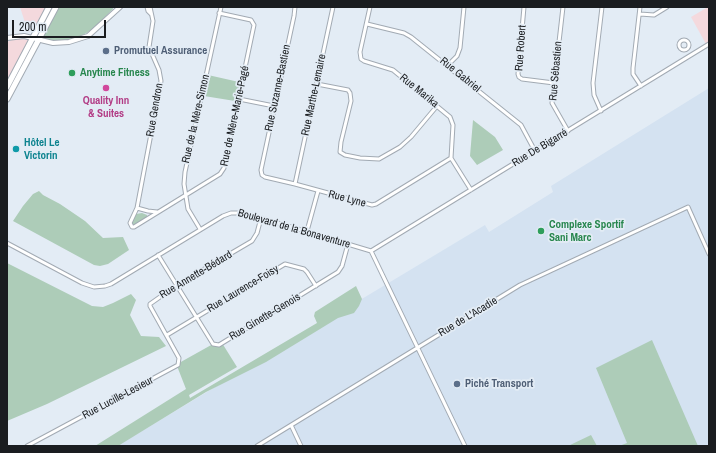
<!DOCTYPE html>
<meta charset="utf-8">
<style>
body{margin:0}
#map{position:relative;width:716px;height:453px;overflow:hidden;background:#e3ecf5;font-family:"Archivo Narrow",sans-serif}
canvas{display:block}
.frame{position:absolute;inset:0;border:8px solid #1a1d20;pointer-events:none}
.scale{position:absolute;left:12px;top:20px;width:94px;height:18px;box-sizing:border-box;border:2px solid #1a1d20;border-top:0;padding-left:5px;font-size:12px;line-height:14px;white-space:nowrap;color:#1a1d20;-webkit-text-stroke:3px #e3ecf5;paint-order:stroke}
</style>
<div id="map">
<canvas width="716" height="453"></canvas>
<div class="frame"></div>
<div class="scale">200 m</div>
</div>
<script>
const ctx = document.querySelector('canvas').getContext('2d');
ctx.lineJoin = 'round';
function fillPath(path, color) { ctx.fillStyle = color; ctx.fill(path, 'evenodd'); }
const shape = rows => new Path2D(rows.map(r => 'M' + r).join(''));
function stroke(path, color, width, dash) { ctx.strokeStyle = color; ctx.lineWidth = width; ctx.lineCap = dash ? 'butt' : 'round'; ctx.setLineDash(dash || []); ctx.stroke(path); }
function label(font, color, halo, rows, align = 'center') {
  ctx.font = font + ' "Archivo Narrow",sans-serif'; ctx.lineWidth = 3.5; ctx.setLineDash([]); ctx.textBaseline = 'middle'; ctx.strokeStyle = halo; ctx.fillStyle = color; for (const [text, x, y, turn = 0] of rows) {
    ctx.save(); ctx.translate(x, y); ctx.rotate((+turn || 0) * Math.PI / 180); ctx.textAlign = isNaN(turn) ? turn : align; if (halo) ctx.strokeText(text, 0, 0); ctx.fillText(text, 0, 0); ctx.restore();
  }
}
fillPath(shape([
 [20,7,46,7,33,31,28,32],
 [708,7,709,7,709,42,706,44,691,17],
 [16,38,29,40,7,81,7,42]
]), '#f4d9dd');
fillPath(shape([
 [709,88,709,446,117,446,485,225,489,232,553,192,551,186]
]), '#d4e2f1');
fillPath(shape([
 [59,7,113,7,113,9,93,29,83,35,66,41,46,41,43,37],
 [208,75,239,82,235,101,204,96],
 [473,120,495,137,503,150,477,165,470,156],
 [39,191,43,195,60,204,85,221,103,238,123,237,129,250,108,264,100,266,94,265,13,221,23,206,33,194],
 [142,213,147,215,147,217,134,226,132,225,131,222,136,214],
 [7,263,92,306,103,307,113,303,131,294,136,300,130,315,141,336,159,337,166,346,47,404,7,421],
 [356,286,362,299,359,306,354,313,338,318,266,362,206,392,118,446,95,446,186,389,177,366,179,363,213,344,216,345,222,343,237,367,189,395,190,398,317,323,314,316,315,312],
 [652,340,698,446,619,446,627,443,596,368],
 [591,435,597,446,568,446]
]), '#adccb8');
const minor = shape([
 [147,7,148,11,151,14],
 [150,7,153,21,149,47,159,70,161,81,137,208,130,223,132,227,134,227,220,174,224,168,254,25,251,20,219,13],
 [295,7,294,16,261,170,262,175,265,177,295,184,372,205,376,204,451,158],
 [370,7,360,52,361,59,364,61,393,70,450,117,453,125,451,158,471,190],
 [524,7,518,74,519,77,522,79,554,83],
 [563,7,552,103,568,131],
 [640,7,633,68,633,74,641,86],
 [640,14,654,15,667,7],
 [367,24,404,33,411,37,521,125,535,151],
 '679 45a5 5 0 1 1 10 0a5 5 0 1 1-10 0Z',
 [448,65,457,56,460,48,464,7],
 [317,84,348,90,350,93,351,101,341,142,340,152,345,155,360,158,379,159,400,147,411,137,437,106],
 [239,99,274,106],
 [601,111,594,95,593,83,602,7],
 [295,184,333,7],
 [137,208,148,211,157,212],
 [200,229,188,209,184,184,185,172,221,7],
 [307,231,318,191],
 [7,243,82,283,94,287,105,286,111,284,223,216,231,213,240,213,261,218,371,251,465,446],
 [371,251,709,44],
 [158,255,213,344,219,345,338,272,342,266,348,244],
 [167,335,285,264,304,269,307,272,316,286],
 [291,425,301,446],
 [27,446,178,365,179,358,150,306,150,304,177,285,252,241,257,233,261,218],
 [257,446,520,285,688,207,709,254]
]);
const tertiary = shape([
 [7,38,24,36,53,43,69,42,88,36,120,7]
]);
const primary = shape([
 [7,87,49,7],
 [7,99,56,7]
]);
stroke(minor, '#a2aab3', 5);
stroke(tertiary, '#a2aab3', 6);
stroke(primary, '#a2aab3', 7);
stroke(minor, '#fff', 3);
stroke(tertiary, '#fff', 4);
stroke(primary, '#fff', 5);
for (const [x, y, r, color] of [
 [106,51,4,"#5c6f8a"],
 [72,73,4,"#2e9e5b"],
 [106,88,4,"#d1479c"],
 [16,149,4,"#0f9aa8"],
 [541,231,4,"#2e9e5b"],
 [457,384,4,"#5c6f8a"]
]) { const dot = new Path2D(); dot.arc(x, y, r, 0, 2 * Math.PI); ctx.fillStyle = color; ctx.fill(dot); stroke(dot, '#e3ecf5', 1.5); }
label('11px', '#1a1d20', '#e3ecf5', [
 ["Rue Robert",521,48,-86],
 ["Rue Sébastien",556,71,-85],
 ["Rue Gabriel",460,75,39],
 ["Rue Suzanne-Bastien",278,88,-78],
 ["Rue Marika",419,91,39],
 ["Rue Marthe-Lemaire",314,95,-78],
 ["Rue Gendron",155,110,-80],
 ["Rue de Mère-Marie-Pagé",235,116,-78],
 ["Rue de la Mère-Simon",196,119,-77],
 ["Rue De Bigarré",540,148,-31],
 ["Rue Lyne",347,199,15],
 ["Boulevard de la Bonaventure",294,229,16],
 ["Rue Annette-Bédard",196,275,-31],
 ["Rue Laurence-Foisy",243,289,-31],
 ["Rue Ginette-Genois",265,317,-31],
 ["Rue de L'Acadie",468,317,-31],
 ["Rue Lucille-Lesieur",118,398,-28]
]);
label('bold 11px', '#4e5e75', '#e3ecf5', [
 ["Promutuel Assurance",114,51],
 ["Piché Transport",465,384]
], 'left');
label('bold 11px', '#27864d', '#e3ecf5', [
 ["Anytime Fitness",80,73],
 ["Complexe Sportif",549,225],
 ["Sani Marc",549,238]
], 'left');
label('bold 11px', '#b23c85', '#e3ecf5', [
 ["Quality Inn",106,101],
 ["& Suites",106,114]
]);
label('bold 11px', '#0d838f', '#e3ecf5', [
 ["Hôtel Le",24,143],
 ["Victorin",24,156]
], 'left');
</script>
